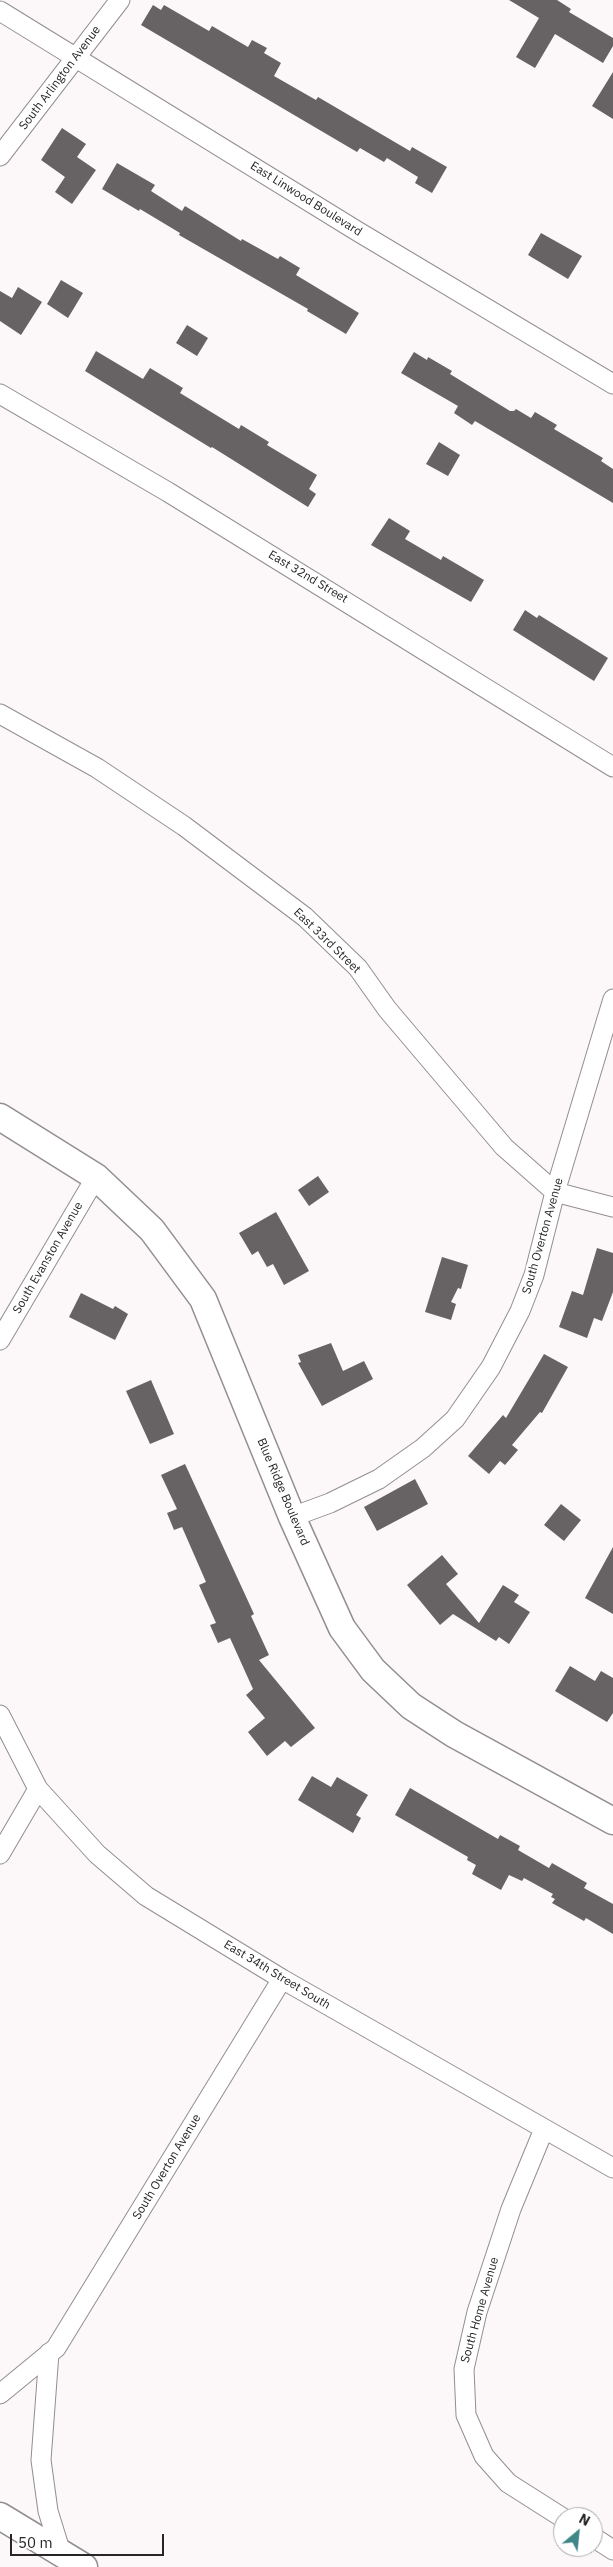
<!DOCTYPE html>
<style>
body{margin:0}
#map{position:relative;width:613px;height:2567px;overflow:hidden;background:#fcf7f9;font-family:"IBM Plex Sans",sans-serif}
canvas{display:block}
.north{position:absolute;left:553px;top:2507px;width:50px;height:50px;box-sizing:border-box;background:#fff;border:1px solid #a9a8a8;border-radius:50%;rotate:28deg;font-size:14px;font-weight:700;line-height:20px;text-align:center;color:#272526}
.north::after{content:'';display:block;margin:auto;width:18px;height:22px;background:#3e8688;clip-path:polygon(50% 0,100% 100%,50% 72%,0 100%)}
.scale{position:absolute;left:10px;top:2534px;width:154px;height:22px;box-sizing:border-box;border:2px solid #272526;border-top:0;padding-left:6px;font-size:15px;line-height:18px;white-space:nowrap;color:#272526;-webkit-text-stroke:4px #fff;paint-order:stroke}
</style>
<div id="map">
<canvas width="613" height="2567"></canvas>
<div class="north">N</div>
<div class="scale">50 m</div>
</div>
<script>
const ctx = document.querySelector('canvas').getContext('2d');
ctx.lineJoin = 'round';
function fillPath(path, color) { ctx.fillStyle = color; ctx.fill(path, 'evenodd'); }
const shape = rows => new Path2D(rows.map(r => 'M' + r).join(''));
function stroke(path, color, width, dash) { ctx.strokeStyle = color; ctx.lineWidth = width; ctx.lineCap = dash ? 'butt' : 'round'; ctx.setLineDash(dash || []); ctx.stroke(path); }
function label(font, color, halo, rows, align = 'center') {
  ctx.font = font + ' "IBM Plex Sans",sans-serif'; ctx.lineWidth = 5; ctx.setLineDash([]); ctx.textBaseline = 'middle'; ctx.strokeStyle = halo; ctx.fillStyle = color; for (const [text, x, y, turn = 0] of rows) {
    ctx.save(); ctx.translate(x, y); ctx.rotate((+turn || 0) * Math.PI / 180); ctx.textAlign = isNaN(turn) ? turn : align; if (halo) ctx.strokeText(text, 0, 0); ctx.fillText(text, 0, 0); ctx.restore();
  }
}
fillPath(shape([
 [509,0,557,0,571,9,569,12,613,38,613,46,603,63,555,34,535,68,516,57,539,18],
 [153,5,161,10,164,5,209,31,212,26,248,47,252,40,267,48,264,53,281,63,274,76,316,100,318,97,410,151,412,147,447,167,432,193,415,183,418,177,387,158,384,162,360,148,357,152,141,25],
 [613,72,613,119,592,106],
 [62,128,86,144,77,157,96,170,72,204,55,192,65,177,41,160],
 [117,163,155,185,151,191,182,211,185,206,241,241,242,239,278,259,280,256,300,268,296,275,359,313,346,334,307,311,308,309,179,235,180,233,140,209,139,211,102,189],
 [541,233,582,256,568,279,528,255],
 [61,280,83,293,68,318,47,304],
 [18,287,42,302,21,335,0,321,0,291,12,298],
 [187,325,208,338,197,356,176,343],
 [96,351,143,379,150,368,183,388,180,393,239,429,241,425,269,442,267,445,317,475,309,489,316,494,308,507,212,447,211,448,85,371],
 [414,352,427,360,428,357,452,371,450,374,510,411,514,411,516,409,531,418,535,412,557,425,554,429,603,458,601,461,613,469,613,503,475,421,472,425,454,413,458,406,401,373],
 [439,442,460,455,448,476,426,464],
 [389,518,410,531,405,539,441,560,443,556,484,580,471,602,371,545],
 [525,610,537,618,539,615,608,658,594,681,513,630],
 [318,1176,329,1192,309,1206,298,1190],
 [276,1212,309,1271,284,1285,273,1264,267,1267,258,1251,252,1255,239,1233],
 [597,1248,613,1253,613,1292,602,1321,594,1318,587,1338,559,1327,572,1291,583,1295],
 [442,1257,468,1265,461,1289,458,1288,451,1302,456,1304,451,1320,425,1312],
 [81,1293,113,1309,115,1306,128,1314,115,1340,69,1317],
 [331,1343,343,1371,364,1361,373,1379,322,1406,298,1363,301,1362,298,1355],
 [544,1354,568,1367,542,1413,540,1412,512,1445,518,1450,505,1465,500,1461,489,1474,468,1456,503,1415,506,1418],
 [151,1380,174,1434,150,1444,126,1391],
 [185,1464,254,1614,251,1616,269,1655,259,1660,315,1728,291,1747,285,1741,267,1756,248,1732,265,1718,246,1695,253,1689,230,1638,218,1643,210,1625,216,1623,199,1585,206,1582,182,1527,174,1530,167,1513,177,1509,161,1475],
 [415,1479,428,1504,377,1531,364,1507],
 [561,1504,581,1520,564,1541,544,1525],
 [613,1547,613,1614,585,1598],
 [442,1555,458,1574,446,1584,479,1623,503,1585,519,1595,514,1602,530,1612,509,1644,499,1637,496,1641,453,1614,440,1625,407,1585],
 [570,1666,595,1681,601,1671,613,1678,613,1713,607,1722,555,1691],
 [312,1776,331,1787,337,1777,368,1795,356,1815,361,1818,353,1833,298,1800],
 [410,1788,498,1839,500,1835,520,1846,518,1850,549,1868,552,1863,587,1883,584,1888,613,1904,613,1934,586,1918,584,1921,552,1903,555,1899,551,1897,553,1894,524,1878,522,1881,509,1875,501,1890,472,1874,476,1865,467,1860,468,1857,395,1815]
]), '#676264');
const street = shape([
 [0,11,357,231,613,384],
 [0,156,120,0],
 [0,394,168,492,613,767],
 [0,714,97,768,184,826,305,917,358,968,387,1009,504,1147,555,1192,613,1207],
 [0,1340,96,1177],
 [292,1517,330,1503,379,1479,423,1448,455,1419,491,1367,520,1311,534,1275,555,1192,613,999],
 [0,1715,38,1789,97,1854,146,1896,282,1979,613,2168],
 [0,1854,38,1789],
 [544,2129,511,2209,477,2312,464,2369,466,2415,484,2456,508,2483,563,2518],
 [49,2353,41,2460,48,2511,61,2553],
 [0,2394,56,2348,282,1979],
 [593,2537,613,2550]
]);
const secondary = shape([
 [0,1117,96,1177,152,1230,203,1299,292,1517,342,1628,373,1670,411,1706,454,1734,613,1821],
 [0,2516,84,2567]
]);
stroke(street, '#938e90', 21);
stroke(secondary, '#938e90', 29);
stroke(street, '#fff', 19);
stroke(secondary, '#fff', 26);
label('12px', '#272526', '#fff', [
 ["South Arlington Avenue",60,78,-53],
 ["East Linwood Boulevard",306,199,32],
 ["East 32nd Street",308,577,31],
 ["East 33rd Street",327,941,44],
 ["South Overton Avenue",543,1236,-74],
 ["South Evanston Avenue",48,1258,-60],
 ["Blue Ridge Boulevard",283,1492,67],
 ["East 34th Street South",277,1975,31],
 ["South Overton Avenue",167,2167,-59],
 ["South Home Avenue",480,2310,-74]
]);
</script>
